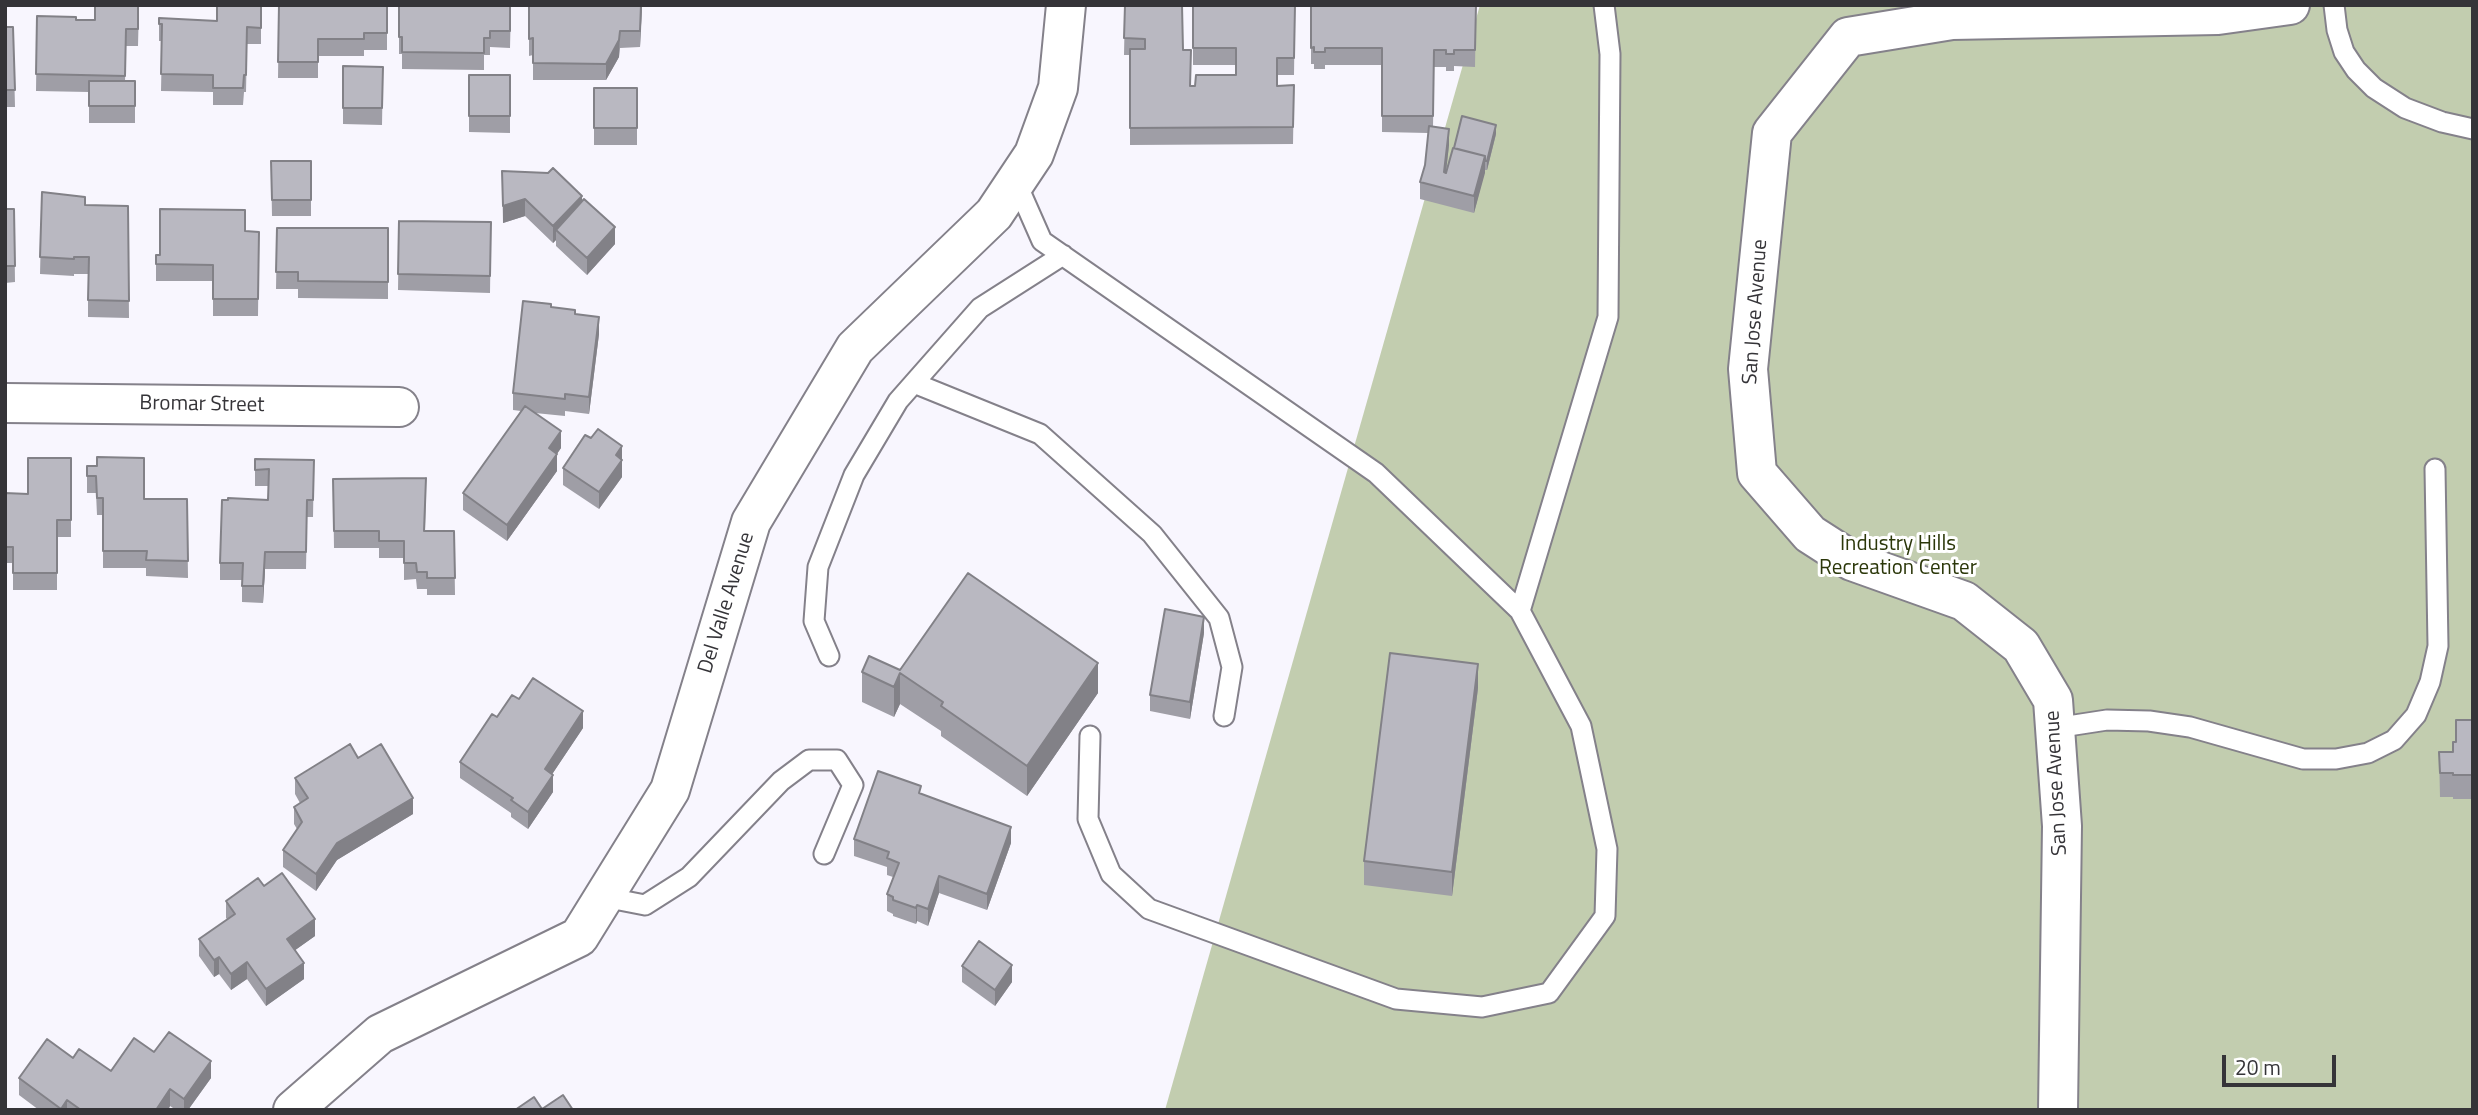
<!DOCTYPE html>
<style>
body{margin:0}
#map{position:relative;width:2478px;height:1115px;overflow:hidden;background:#f8f6fe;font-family:"Titillium Web",sans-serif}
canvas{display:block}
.frame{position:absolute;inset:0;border:7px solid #353438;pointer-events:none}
.scale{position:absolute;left:2222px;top:1055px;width:114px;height:32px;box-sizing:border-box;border:4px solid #353438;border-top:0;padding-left:9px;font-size:21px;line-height:24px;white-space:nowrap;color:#353438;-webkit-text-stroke:5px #fff;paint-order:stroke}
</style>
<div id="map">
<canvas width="2478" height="1115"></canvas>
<div class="frame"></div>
<div class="scale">20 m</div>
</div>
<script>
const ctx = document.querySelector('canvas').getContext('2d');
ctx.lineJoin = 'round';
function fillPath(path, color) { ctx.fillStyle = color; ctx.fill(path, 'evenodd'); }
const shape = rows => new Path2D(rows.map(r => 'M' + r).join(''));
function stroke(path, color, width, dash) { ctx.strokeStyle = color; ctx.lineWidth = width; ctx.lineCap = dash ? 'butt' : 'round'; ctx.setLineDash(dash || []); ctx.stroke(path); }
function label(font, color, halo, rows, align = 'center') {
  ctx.font = font + ' "Titillium Web",sans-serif'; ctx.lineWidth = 6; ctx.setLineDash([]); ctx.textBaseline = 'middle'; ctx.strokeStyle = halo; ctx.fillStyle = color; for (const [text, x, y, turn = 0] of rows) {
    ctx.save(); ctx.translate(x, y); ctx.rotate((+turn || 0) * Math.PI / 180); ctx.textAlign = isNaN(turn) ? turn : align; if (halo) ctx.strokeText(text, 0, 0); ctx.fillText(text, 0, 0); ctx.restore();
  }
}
fillPath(shape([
 [1480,5,2473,5,2473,1110,1165,1110]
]), '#c2cdaf');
const service = shape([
 [2334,5,2337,30,2344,52,2356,70,2374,88,2405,108,2442,122,2473,129],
 [1016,182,1042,241,1376,473,1520,611,1581,726,1607,849,1605,916,1549,993,1482,1007,1396,999,1149,909,1111,874,1088,819,1090,736],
 [914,383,1040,434,1152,534,1219,618,1232,667,1224,716],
 [1520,611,1608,317,1610,54,1604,5],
 [829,656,814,621,818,567,854,475,898,401,980,308,1063,255],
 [2055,728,2107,720,2149,721,2190,727,2303,759,2336,759,2368,753,2394,740,2416,715,2430,682,2438,646,2435,469],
 [604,897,645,905,689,877,781,781,809,760,837,760,853,785,824,854]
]);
const minor = shape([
 [5,403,399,407],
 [2058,1110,2062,826,2053,700,2021,646,1964,601,1852,561,1810,534,1757,473,1748,369,1772,133,1848,37,1952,20,2218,15,2290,5]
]);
const tertiary = shape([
 [293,1110,380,1034,579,937,670,790,751,522,855,348,994,214,1034,154,1058,88,1066,5]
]);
stroke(service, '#84818a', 23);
stroke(minor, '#84818a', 42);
stroke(tertiary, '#84818a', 42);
stroke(service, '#fff', 19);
stroke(minor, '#fff', 38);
stroke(tertiary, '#fff', 38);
fillPath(shape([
 [139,5,138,46,126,46,125,81,135,81,135,123,89,123,89,92,36,91,37,16,76,20,95,20],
 [261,5,261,44,247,44,246,92,244,92,243,105,213,105,213,92,161,91,162,41,159,41,159,18,217,21],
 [279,5,387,5,387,50,364,50,364,56,318,56,318,78,278,78],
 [399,5,511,5,510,48,490,47,490,55,484,55,484,70,402,69,402,54,399,54],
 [529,5,642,5,640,47,620,48,619,57,606,80,533,80,533,55,529,56],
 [1125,5,1183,50,1191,86,1195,86,1236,75,1236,65,1193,65,1193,5,1295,5,1294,75,1277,75,1277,86,1294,85,1293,144,1130,145,1130,55,1124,55],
 [1311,5,1476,5,1475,67,1454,66,1454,71,1446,71,1446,67,1434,67,1433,127,1449,145,1446,173,1496,134,1487,170,1485,170,1474,213,1420,199,1420,182,1425,165,1428,133,1382,132,1382,65,1325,65,1325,69,1314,69,1314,64,1311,64],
 [5,27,13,27,15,107,5,107],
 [343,66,383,67,382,125,343,124],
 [469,75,510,75,510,133,469,132],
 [594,88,637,88,637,145,594,145],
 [271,161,311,161,311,216,272,216],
 [502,171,582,201,615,244,587,275,556,246,556,240,553,243,525,216,503,223],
 [42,192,85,205,128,206,129,318,88,317,88,274,74,274,74,276,40,274],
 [5,209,14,209,15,282,5,283],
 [399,221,491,222,490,293,398,290],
 [277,228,388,228,388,299,298,298,298,289,276,289],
 [245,231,259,232,258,316,213,316,213,281,156,281,156,255],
 [551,307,575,314,599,334,589,414,565,411,565,416,535,413,561,448,557,454,557,471,507,541,463,510,463,493,521,411,513,410,513,393],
 [591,438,622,446,622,477,599,509,563,485,563,468],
 [71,458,71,537,57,537,57,590,13,590,13,563,5,563,5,493,28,494],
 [255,459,314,460,313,517,307,517,306,569,265,569,263,603,242,602,242,580,220,580,220,563,268,500,268,486,255,486],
 [87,466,144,499,187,499,188,578,146,576,146,568,103,568,103,515,97,515,96,493,87,493],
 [333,479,426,494,425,531,454,531,455,595,427,595,427,589,417,589,416,579,404,580,404,558,379,558,379,548,334,548],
 [1204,633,1190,719,1150,711,1150,695],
 [900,670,1098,693,1027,796,941,736,941,731,900,704,894,717,862,702,862,672],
 [1478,688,1452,896,1364,885,1364,861],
 [519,699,583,728,552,774,553,792,528,829,511,817,511,813,460,778,460,762],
 [2473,720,2473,799,2453,799,2453,797,2440,797,2439,752,2453,752,2456,742],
 [358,758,413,814,337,860,316,891,283,867,283,850,297,829,294,824,294,807,300,803,295,794,295,778],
 [921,794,1011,843,987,910,939,893,928,926,917,921,916,924,893,916,893,914,887,911,887,894,893,877,887,875,887,867,854,856,854,839],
 [264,886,315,936,295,950,304,979,266,1006,247,979,231,990,219,974,214,977,199,956,199,939,228,920,226,918,226,901],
 [962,966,1012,982,995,1006,962,982],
 [73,1058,111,1071,211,1078,188,1110,176,1110,170,1106,168,1110,39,1110,19,1095,19,1078]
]), '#9f9ea6');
fillPath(shape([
 [641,5,642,5,640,47,640,31],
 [620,31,619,57,606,80,606,64],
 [1496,125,1496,134,1487,170,1487,161],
 [1449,129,1449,145,1444,189,1444,172],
 [1485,156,1485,173,1474,213,1474,196],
 [582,196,582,213,556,230,556,240,553,243,553,226],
 [525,199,525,216,503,223,503,206],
 [615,227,615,244,587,275,587,258],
 [599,317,599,334,589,414,589,397],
 [561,431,561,448,549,465,549,448],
 [622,446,622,477,599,509,599,492,616,455],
 [557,454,557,471,507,541,507,525],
 [265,552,265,569,263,603,263,586],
 [1204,617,1204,633,1190,719,1190,702],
 [1098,663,1098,693,1027,796,1027,766],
 [1478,664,1478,688,1452,896,1452,872],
 [900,673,900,704,894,717,894,687],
 [583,711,583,728,545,785,545,769],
 [553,775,553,792,528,829,528,812],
 [413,798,413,814,337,860,316,891,316,874,337,843],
 [1011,827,1011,843,987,910,987,894],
 [939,876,939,893,928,926,928,909],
 [917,905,917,921,916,924,916,908],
 [315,919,315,936,287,956,287,939],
 [219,957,219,974,214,977,214,960],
 [247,962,247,979,231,990,231,974],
 [304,963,304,979,266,1006,266,989],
 [1012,965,1012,982,995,1006,995,990],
 [211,1061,211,1078,188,1110,184,1110,184,1099],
 [170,1089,170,1106,168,1110,156,1110],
 [67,1100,67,1110,61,1110,61,1109]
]), '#828187');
const building = shape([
 [95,5,138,5,138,29,126,29,125,76,36,74,37,16,76,17,76,20,95,20,95,5],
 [217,5,261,5,261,28,247,27,246,75,244,75,243,88,213,88,213,75,161,74,162,24,159,24,159,18,217,21,217,5],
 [279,5,387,5,387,33,364,33,364,39,318,39,318,62,278,62,279,5],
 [399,5,510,5,510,31,490,31,490,38,484,38,484,53,402,52,402,37,399,37,399,5],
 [529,5,641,5,640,31,620,31,619,40,606,64,533,63,533,38,529,39,529,5],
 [1125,5,1182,5,1183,50,1191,50,1190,86,1195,86,1196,75,1236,75,1236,48,1193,48,1193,5,1295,5,1294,58,1277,58,1277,86,1294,85,1293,127,1130,128,1130,49,1145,49,1145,39,1124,38,1125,5],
 [1311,5,1476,5,1475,50,1454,50,1454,54,1446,54,1446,50,1434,50,1433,116,1382,116,1382,48,1325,48,1325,52,1314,52,1314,47,1311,48,1311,5],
 [5,27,13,27,15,90,5,90,5,27],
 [343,66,383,67,382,108,343,108,343,66],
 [469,75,510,75,510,116,469,116,469,75],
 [89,81,135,81,135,106,89,106,89,81],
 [594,88,637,88,637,128,594,128,594,88],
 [1462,116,1496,125,1487,161,1485,161,1485,156,1454,148,1462,116],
 [1429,126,1449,129,1444,172,1446,173,1453,148,1485,156,1474,196,1420,182,1425,165,1429,126],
 [271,161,311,161,311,200,272,200,271,161],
 [553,168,582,196,553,226,525,199,503,206,502,171,548,173,553,168],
 [42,192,85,197,85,205,128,206,129,301,88,300,89,257,74,257,74,259,40,257,42,192],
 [584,199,615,227,587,258,556,230,584,199],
 [5,209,14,209,15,266,5,266,5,209],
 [160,209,245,210,245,231,259,232,258,299,213,299,213,265,156,264,156,255,160,255,160,209],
 [399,221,491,222,490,276,398,274,399,221],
 [277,228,388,228,388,282,298,281,298,272,276,272,277,228],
 [523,301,551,304,551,307,575,310,575,314,599,317,589,397,565,394,565,399,513,393,523,301],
 [525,406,561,431,549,448,557,454,507,525,463,493,525,406],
 [598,429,622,446,616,455,622,460,599,492,563,468,585,435,591,438,598,429],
 [97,457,144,458,144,499,187,499,188,561,146,560,147,551,103,551,103,498,97,498,96,476,87,476,87,466,97,466,97,457],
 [28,458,71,458,71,520,57,520,57,573,13,573,13,547,5,547,5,493,28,494,28,458],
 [255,459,314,460,313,500,307,500,306,552,265,552,263,586,242,586,243,563,220,563,222,500,228,500,228,498,268,500,269,469,255,470,255,459],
 [426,478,424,531,454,531,455,578,427,578,427,572,417,572,416,563,404,563,404,541,379,541,379,531,334,531,333,479,426,478],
 [968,573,1098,663,1027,766,941,706,943,702,900,673,894,687,862,672,869,656,900,670,968,573],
 [1165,609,1204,617,1190,702,1150,695,1165,609],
 [1390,653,1478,664,1452,872,1364,861,1390,653],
 [533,678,583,711,545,769,553,775,528,812,511,800,513,798,460,762,492,714,497,717,512,695,519,699,533,678],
 [2456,720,2473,720,2473,775,2453,775,2453,773,2440,773,2439,752,2453,752,2453,742,2456,742,2456,720],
 [350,744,358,758,381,744,413,798,337,843,316,874,283,850,302,822,294,807,308,798,295,778,350,744],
 [878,771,921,786,919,793,1011,827,987,894,939,876,928,909,917,905,916,908,893,900,893,897,887,894,899,863,887,858,889,852,854,839,878,771],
 [282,873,315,919,287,939,304,963,266,989,247,962,231,974,219,957,214,960,199,939,235,914,226,901,258,878,264,886,282,873],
 [979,941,1012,965,995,990,962,966,979,941],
 [169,1032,211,1061,184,1099,170,1089,156,1110,81,1110,67,1100,61,1109,19,1078,47,1039,73,1058,79,1049,111,1071,134,1038,154,1052,169,1032],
 [563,1095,573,1110,515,1110,534,1097,542,1109,563,1095]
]);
fillPath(building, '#b9b8c1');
stroke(building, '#828187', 2);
label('21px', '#353438', '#fff', [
 ["San Jose Avenue",1756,312,-86],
 ["Bromar Street",202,405,1],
 ["Del Valle Avenue",727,603,-73],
 ["San Jose Avenue",2057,783,-93]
]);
label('21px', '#2b3709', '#fff', [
 ["Industry Hills",1898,545],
 ["Recreation Center",1898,569]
]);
</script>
